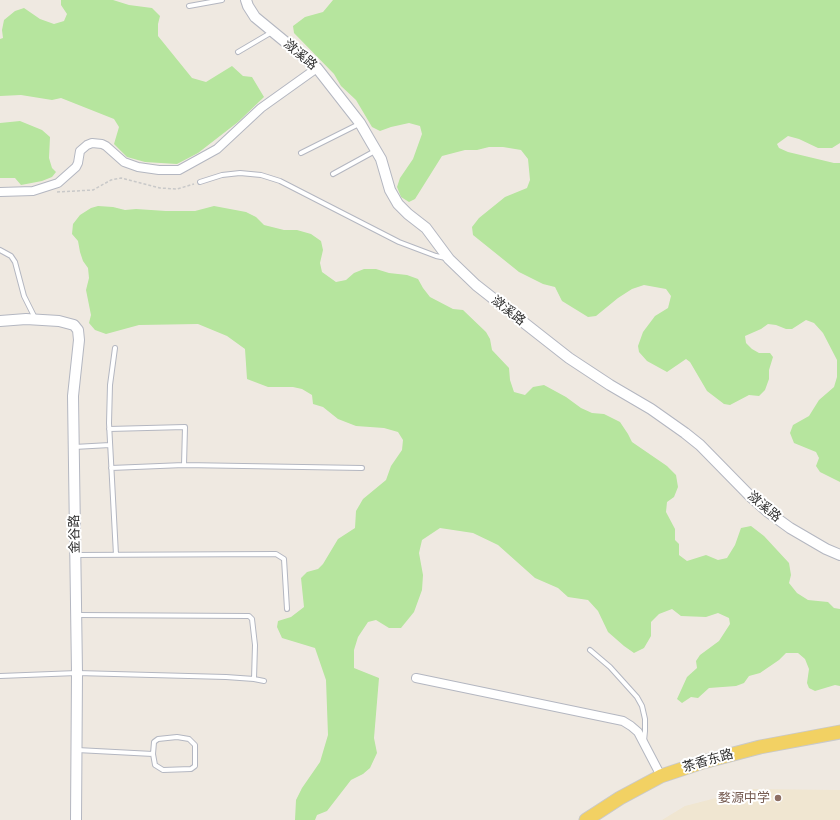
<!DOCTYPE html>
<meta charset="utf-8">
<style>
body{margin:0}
canvas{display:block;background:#efe9e1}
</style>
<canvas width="840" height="820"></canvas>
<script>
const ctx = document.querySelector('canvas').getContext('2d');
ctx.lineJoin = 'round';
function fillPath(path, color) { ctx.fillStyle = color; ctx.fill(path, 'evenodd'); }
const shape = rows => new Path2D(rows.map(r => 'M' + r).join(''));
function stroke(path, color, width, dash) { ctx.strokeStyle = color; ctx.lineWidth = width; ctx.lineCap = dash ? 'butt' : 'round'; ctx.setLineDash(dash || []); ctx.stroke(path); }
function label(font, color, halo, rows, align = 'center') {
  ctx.font = font + ' Manrope,"Noto Sans SC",sans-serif'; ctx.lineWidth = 4; ctx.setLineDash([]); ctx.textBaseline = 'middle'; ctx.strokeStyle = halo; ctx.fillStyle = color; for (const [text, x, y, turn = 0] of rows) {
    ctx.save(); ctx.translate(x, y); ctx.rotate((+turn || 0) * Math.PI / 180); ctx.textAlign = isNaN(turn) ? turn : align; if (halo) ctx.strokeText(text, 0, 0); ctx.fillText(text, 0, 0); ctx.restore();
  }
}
fillPath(shape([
 [751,789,840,790,840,820,662,820,685,806]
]), '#f0e6d1');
fillPath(shape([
 [61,0,113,0,129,5,152,8,160,16,158,24,158,36,192,78,206,82,232,66,243,76,252,77,264,97,238,122,198,153,177,164,145,162,127,157,114,144,119,127,114,119,61,98,52,100,21,95,0,96,0,39,3,38,2,30,4,20,15,11,24,8,40,19,54,24,64,21,67,14,61,5],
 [333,0,840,0,840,143,832,148,818,148,799,139,788,136,777,144,779,148,788,152,834,163,840,163,840,482,820,472,816,466,819,458,816,452,794,443,790,433,793,425,809,416,819,400,834,387,837,377,837,360,823,333,814,323,806,320,792,329,786,329,776,325,768,324,761,329,745,336,746,343,752,349,759,353,770,353,773,357,769,370,769,379,765,390,759,396,749,395,730,405,724,404,707,391,690,362,686,359,667,372,647,361,639,352,638,346,643,332,655,316,668,308,671,296,666,289,644,285,632,289,618,298,596,316,588,317,562,301,555,287,543,284,519,272,473,235,472,227,479,218,505,197,527,188,530,180,528,159,521,150,503,147,489,147,477,150,465,150,442,156,415,199,409,202,401,197,397,187,400,178,413,159,422,134,420,126,409,123,391,127,380,131,372,127,356,100,341,86,334,74,294,33,293,26,305,17,323,12],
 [20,121,42,130,50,137,49,158,52,168,56,172,52,177,42,181,21,185,15,178,0,178,0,123],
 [98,206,113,207,125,210,136,209,166,211,195,211,214,206,246,212,256,217,264,225,284,230,297,230,311,234,321,241,323,250,320,263,322,272,336,282,346,280,354,273,364,269,376,269,389,273,407,275,418,279,423,288,430,297,453,309,463,310,486,332,490,339,492,350,509,368,510,380,514,392,525,395,533,387,544,385,566,397,581,408,592,413,604,414,620,422,628,434,632,442,667,466,676,475,678,487,674,497,667,502,666,512,675,529,675,540,679,544,679,555,687,561,706,555,718,560,727,558,735,545,741,528,751,526,764,536,789,563,791,575,789,583,797,593,808,600,828,602,834,608,840,609,840,686,835,685,815,691,809,688,807,683,809,669,805,659,798,653,786,653,779,660,760,673,749,676,744,683,736,686,709,688,698,698,691,697,682,703,677,699,687,677,697,668,696,661,700,655,719,641,730,624,729,618,718,613,706,617,681,616,672,609,659,614,651,622,651,636,644,648,634,653,624,646,608,632,598,611,588,600,568,597,558,588,535,578,498,545,473,533,440,528,422,540,419,553,423,575,422,590,414,612,401,628,389,628,376,620,368,622,358,637,354,650,354,668,379,678,374,738,377,753,370,768,363,774,351,780,327,811,317,815,315,820,295,820,296,800,302,788,320,762,328,735,326,680,315,648,282,638,277,627,278,621,291,617,304,607,301,578,307,572,318,569,323,564,338,539,355,528,356,511,363,499,386,480,391,466,402,450,403,440,398,432,384,428,356,426,338,419,323,407,313,404,312,395,302,389,293,387,268,387,247,379,245,349,227,336,198,324,139,325,106,334,95,330,89,323,91,315,86,290,89,278,88,268,83,261,80,252,78,241,72,234,73,224,80,215,91,208]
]), '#b6e59e');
const service = shape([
 [189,6,222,0],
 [238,52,272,32],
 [301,153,359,124],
 [333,174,375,151],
 [200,182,222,175,240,173,261,175,280,181,399,242,436,256,446,258],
 [0,250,11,256,15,262,24,296,35,318],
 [115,348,110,385,109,423,116,555],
 [109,429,185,427,184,465],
 [74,447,110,445],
 [111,468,184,465,362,468],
 [76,555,276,554,284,559,287,609],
 [77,615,249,616,252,619,255,645,254,679],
 [590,650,610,667,637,697,642,706,645,719,645,731,644,741],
 [0,676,77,673,226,677,254,679,264,681],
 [177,737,189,739,195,745,195,766,191,769,163,770,155,765,153,754,154,742,158,739,177,737],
 [77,750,153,754]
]);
const minor = shape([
 [0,192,33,191,58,183,76,167,78,163,80,151,87,145,92,143,102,144,106,146,124,162,138,167,159,170,179,170,217,149,261,108,317,68],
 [416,678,623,721,631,726,638,732,661,776]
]);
const tertiary = shape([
 [246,0,248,6,255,17,317,68,360,123,371,142,381,159,390,190,398,204,408,214,426,228,449,259,476,285,569,358,610,385,651,409,685,433,700,445,750,496,768,512,790,528,826,549,840,555],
 [0,321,26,319,59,321,74,325,78,330,79,340,73,396,77,673,76,820]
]);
const primary = shape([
 [586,820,620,798,661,776,703,762,760,747,840,732]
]);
stroke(service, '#b4b7c1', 6);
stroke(minor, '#b4b7c1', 10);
stroke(tertiary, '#b4b7c1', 12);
stroke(primary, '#c9c9c9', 15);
stroke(shape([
 [57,192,93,190,111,180,121,178,160,188,177,189,194,184]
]), '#c9c9c9', 1.5, [3, 2]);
stroke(service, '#fff', 4);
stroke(minor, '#fff', 8);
stroke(tertiary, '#fff', 10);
stroke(primary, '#f2d163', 13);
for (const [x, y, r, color] of [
 [778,798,4,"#8d6e63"]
]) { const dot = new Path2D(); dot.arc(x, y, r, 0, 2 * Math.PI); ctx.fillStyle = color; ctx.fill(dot); stroke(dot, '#fff', 1.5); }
label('13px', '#2e2e2e', '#fff', [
 ["潋溪路",300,55,40],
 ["潋溪路",508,311,38],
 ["潋溪路",764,507,40],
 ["金谷路",75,534,-91],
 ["茶香东路",708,761,-16]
]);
label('13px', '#785e54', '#fff', [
 ["婺源中学",770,798]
], 'right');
</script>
